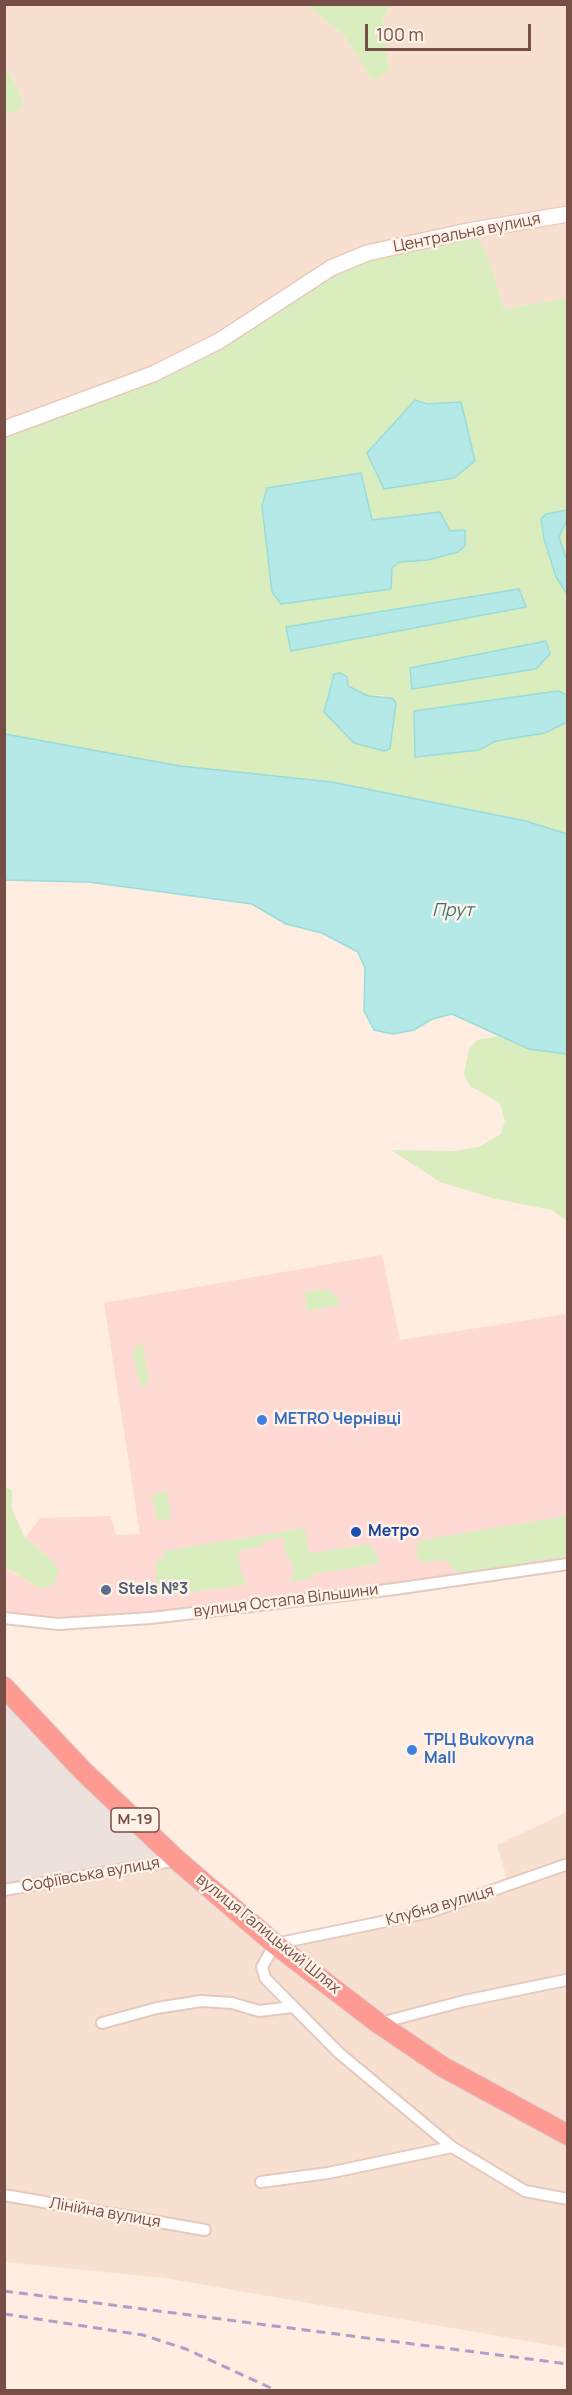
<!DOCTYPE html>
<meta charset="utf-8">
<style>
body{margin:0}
#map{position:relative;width:572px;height:2395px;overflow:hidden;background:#feede0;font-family:Manrope,sans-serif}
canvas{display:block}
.frame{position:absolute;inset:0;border:6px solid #774e45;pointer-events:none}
.scale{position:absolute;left:365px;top:24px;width:166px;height:27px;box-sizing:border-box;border:3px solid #774e45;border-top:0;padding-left:8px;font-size:18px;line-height:21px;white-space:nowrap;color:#774e45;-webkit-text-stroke:4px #fff2e9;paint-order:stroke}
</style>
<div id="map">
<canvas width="572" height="2395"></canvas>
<div class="frame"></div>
<div class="scale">100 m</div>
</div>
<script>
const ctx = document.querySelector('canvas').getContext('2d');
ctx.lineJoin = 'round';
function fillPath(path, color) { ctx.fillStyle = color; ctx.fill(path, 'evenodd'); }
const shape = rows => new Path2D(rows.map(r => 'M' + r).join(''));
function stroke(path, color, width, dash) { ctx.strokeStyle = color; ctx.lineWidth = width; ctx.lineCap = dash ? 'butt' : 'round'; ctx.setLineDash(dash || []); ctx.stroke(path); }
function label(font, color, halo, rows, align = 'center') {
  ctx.font = font + ' Manrope,sans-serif'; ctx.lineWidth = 5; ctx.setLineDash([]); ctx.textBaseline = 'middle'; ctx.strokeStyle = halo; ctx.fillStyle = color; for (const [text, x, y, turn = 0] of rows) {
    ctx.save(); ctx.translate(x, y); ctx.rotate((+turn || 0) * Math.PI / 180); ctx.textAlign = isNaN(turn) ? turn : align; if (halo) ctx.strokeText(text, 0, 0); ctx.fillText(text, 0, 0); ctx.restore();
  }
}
fillPath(shape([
 [5,5,307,5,344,35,373,80,389,71,383,19,390,5,567,5,567,298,504,309,491,265,226,335,80,395,5,420,4,113,23,107,20,93,9,73,5,72],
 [567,1812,567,2348,165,2278,5,2262,5,1892,183,1860,276,1942,508,1882,497,1845]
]), '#f8e0d1');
fillPath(shape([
 [382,1255,400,1340,567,1314,567,1561,150,1617,59,1623,5,1616,4,1567,41,1589,46,1554,25,1538,40,1518,110,1516,116,1535,140,1534,104,1303]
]), '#ffd9d4');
fillPath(shape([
 [4,1685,183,1860,5,1892]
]), '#ece1dc');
fillPath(shape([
 [307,5,390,5,383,19,389,71,373,81,344,35],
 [4,72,9,73,20,93,23,107,12,113,5,113],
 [471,223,491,265,504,309,567,298,567,510,546,514,544,539,556,577,567,594,567,695,558,691,479,750,496,741,545,733,567,722,567,834,526,821,332,782,180,766,5,734,4,420,80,395,226,335,308,271,359,248],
 [415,400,427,404,461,402,367,453],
 [361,473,372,520,450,531,458,552,428,560,399,562,391,568,267,488],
 [518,589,526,607,286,627],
 [331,681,368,696,383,695,396,703,390,749,354,743,324,712],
 [567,520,567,561,559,537],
 [500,1036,529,1049,567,1054,567,1221,552,1210,496,1199,440,1182,391,1150,454,1151,479,1147,501,1134,505,1121,500,1103,470,1086,464,1074,469,1049,477,1040],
 [326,1289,337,1296,341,1305,307,1311,305,1292],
 [143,1344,149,1384,140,1387,133,1352,136,1346],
 [5,1487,12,1490,12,1509,25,1538,47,1555,59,1570,54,1584,41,1589,5,1567],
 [167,1491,171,1519,157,1521,152,1494],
 [567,1516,567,1556,458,1574,445,1560,421,1562,417,1556,417,1547,420,1540],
 [305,1528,309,1553,370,1544,380,1561,377,1564,313,1574,309,1580,290,1582,293,1575,291,1561,286,1555,283,1537,263,1541,263,1546,238,1551,241,1573,247,1585,164,1595,155,1588,157,1559,163,1558,163,1551]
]), '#d9edbe');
const water = shape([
 [415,400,427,404,461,402,475,461,454,478,384,489,367,453,415,400],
 [361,473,372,520,440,512,450,531,465,530,465,546,458,552,428,560,399,562,392,568,391,589,281,604,272,592,262,506,267,488,361,473],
 [567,510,567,520,559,537,567,561,567,594,556,577,544,539,541,519,546,514,567,510],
 [519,589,526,607,291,651,286,627,519,589],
 [546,641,550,654,536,669,412,689,410,668,546,641],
 [341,673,347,677,348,686,368,696,392,698,396,703,390,749,384,751,354,743,324,712,334,674,341,673],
 [558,691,567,695,567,722,545,733,496,741,479,750,415,757,414,711,558,691],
 [5,734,180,766,332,782,526,821,567,834,567,1054,529,1049,452,1014,432,1019,414,1030,393,1034,374,1030,364,1011,365,968,358,952,322,933,286,924,252,904,89,882,5,880,5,734]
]);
fillPath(water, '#b4e9e7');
stroke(water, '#99dcda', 1.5);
const street = shape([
 [4,1618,58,1624,151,1618,395,1589,568,1564],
 [568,1864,430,1912,275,1944,262,1967,265,1978,339,2053,452,2147,525,2191,568,2199],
 [4,1890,177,1860],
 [102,2023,157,2008,201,2001,232,2003,259,2011,292,2007],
 [380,2023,464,2001,566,1980],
 [261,2182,328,2173,452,2147],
 [4,2195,205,2230]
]);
const secondary = shape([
 [4,429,153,374,219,341,331,268,367,253,468,231,568,214]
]);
const highway = shape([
 [4,1687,83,1771,177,1860,275,1944,378,2023,443,2067,568,2135]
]);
stroke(street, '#e5c9be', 14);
stroke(secondary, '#ebc9bb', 18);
stroke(highway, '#d9cdcb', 22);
stroke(street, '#fff', 10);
stroke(secondary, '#fff', 15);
stroke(highway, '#fe9a92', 20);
stroke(shape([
 [4,2291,568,2364],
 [4,2314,143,2335,186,2349,275,2390]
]), '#ad9fc8', 3, [9, 6]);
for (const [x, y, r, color] of [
 [262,1420,6,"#3f7fe0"],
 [356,1532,6,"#1a4fb4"],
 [106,1590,6,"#5c6f8a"],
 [412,1750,6,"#3f7fe0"]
]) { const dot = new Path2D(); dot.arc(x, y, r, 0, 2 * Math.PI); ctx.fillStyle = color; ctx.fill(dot); stroke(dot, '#fff2e9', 2); }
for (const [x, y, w] of [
 [135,1820,48]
]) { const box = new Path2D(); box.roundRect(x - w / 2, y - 12, w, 24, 4.5); ctx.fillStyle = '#fff2e9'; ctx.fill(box); stroke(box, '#774e45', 1.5); }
label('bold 15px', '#774e45', null, [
 ["М-19",135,1820]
]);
label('16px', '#774e45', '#fff2e9', [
 ["Центральна вулиця",467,233,-11],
 ["вулиця Остапа Вільшини",286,1601,-7],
 ["Софіївська вулиця",91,1875,-10],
 ["Клубна вулиця",440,1906,-16],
 ["вулиця Галицький Шлях",268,1934,39],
 ["Лінійна вулиця",105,2213,10]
]);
label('bold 16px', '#366cbe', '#fff2e9', [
 ["METRO Чернівці",274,1420],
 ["ТРЦ Bukovyna",424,1741],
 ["Mall",424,1759]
], 'left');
label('bold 16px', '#164399', '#fff2e9', [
 ["Метро",368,1532]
], 'left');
label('bold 16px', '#4e5e75', '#fff2e9', [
 ["Stels №3",118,1590]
], 'left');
label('italic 18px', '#357776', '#fff2e9', [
 ["Прут",453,911]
]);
</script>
